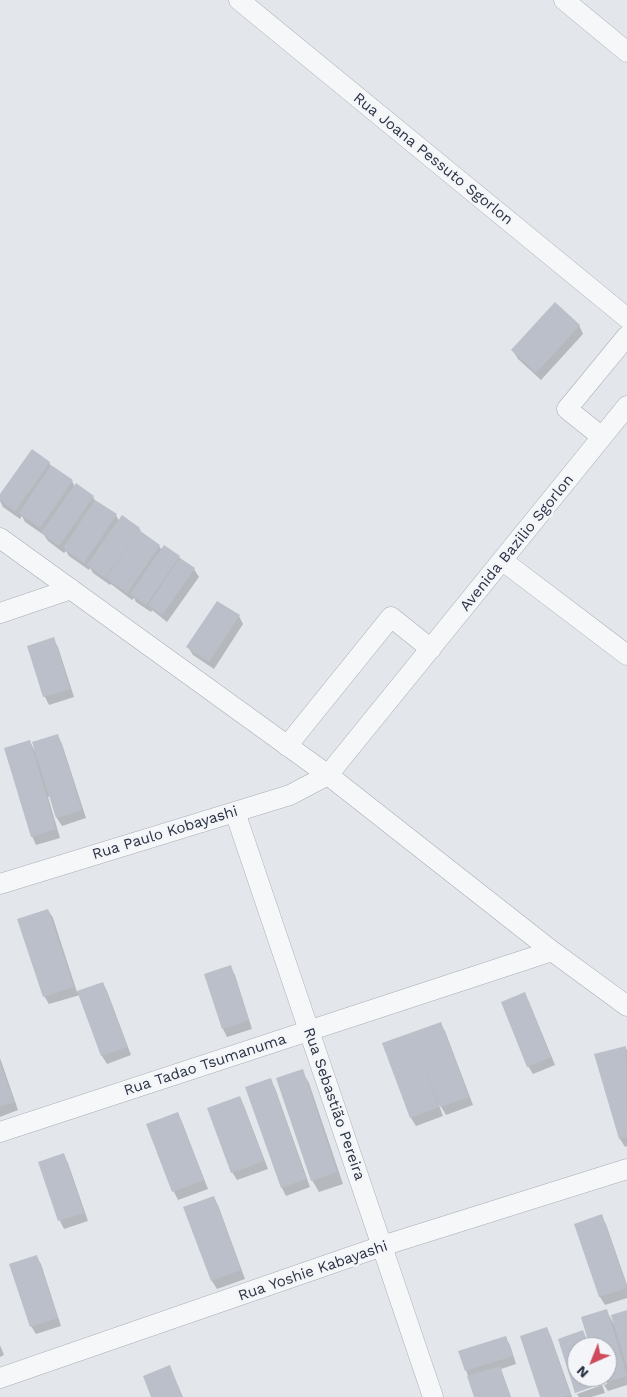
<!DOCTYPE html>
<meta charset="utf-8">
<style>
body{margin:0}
#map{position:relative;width:627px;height:1397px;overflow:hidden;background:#e3e6eb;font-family:"Work Sans",sans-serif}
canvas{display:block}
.north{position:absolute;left:567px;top:1337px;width:50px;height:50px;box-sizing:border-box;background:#f3f5f8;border:1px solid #a3a7b0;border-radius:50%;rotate:224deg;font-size:14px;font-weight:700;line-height:20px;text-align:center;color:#2b3344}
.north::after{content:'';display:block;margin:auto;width:18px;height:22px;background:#ce4b5c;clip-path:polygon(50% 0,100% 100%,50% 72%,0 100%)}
</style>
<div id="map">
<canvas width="627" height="1397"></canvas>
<div class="north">N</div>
</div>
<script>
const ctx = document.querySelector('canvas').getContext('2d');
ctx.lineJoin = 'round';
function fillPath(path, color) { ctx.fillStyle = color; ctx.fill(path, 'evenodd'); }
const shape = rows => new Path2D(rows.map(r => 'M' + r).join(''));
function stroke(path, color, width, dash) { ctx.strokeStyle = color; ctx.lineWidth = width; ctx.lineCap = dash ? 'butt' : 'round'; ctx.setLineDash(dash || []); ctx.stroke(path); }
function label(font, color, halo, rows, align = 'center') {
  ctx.font = font + ' "Work Sans",sans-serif'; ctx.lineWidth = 5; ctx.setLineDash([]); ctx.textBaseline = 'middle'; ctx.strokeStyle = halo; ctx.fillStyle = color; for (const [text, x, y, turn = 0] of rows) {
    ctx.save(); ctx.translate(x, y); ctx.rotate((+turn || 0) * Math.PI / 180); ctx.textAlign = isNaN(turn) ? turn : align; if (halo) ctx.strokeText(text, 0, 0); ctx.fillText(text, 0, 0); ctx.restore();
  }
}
fillPath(shape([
 [579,325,583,334,541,380,518,359,513,351],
 [49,462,52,468,72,481,75,487,93,497,96,502,116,515,119,521,139,528,143,535,159,546,162,550,179,557,181,560,194,569,199,577,167,622,152,610,151,612,136,602,134,598,132,600,111,584,110,585,93,573,90,568,89,570,69,556,66,551,64,553,48,541,44,535,25,522,22,516,20,519,3,507,0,501,0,497],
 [239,616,243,624,214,669,193,655,188,647],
 [53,639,58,647,74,697,49,705,45,697,28,647],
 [58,736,62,744,86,818,62,826,57,818,50,796,48,797,60,838,36,845,32,836,30,742,35,751],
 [48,910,53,918,77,992,103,983,107,991,131,1055,107,1064,102,1056,80,995,49,1004,44,996],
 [230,967,235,975,252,1029,227,1037,223,1029],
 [529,1002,555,1065,533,1074,528,1066],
 [440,1023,445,1031,473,1105,446,1115,440,1105,439,1105,443,1116,416,1126,411,1118,384,1044],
 [625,1047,627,1050,627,1146,625,1147,620,1139,596,1055],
 [0,1058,18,1110,0,1117],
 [302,1071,309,1083,343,1184,319,1192,312,1180],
 [270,1080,275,1088,310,1187,286,1196,282,1188,246,1088],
 [240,1098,244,1106,268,1169,237,1180,232,1172],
 [178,1114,182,1122,208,1189,178,1200,174,1192,148,1125],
 [63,1154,68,1163,88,1221,64,1229,60,1221,40,1162],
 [213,1197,218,1205,245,1279,217,1289,212,1281,185,1208],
 [601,1216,606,1224,627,1285,627,1298,605,1305,600,1297,576,1224],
 [36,1256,41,1264,61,1326,36,1334,31,1326],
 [606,1310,614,1324,627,1311,627,1385,608,1391,604,1385,607,1384,607,1381,602,1382,576,1391,559,1340,583,1332,589,1343],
 [577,1347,607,1347,607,1377,577,1377],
 [547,1328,551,1337,572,1397,542,1397],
 [505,1337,510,1345,516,1364,501,1369,511,1397,475,1397,460,1352],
 [0,1345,4,1355,0,1357],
 [170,1367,183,1397,152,1397],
 [602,1385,605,1393,591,1397,579,1397,577,1394]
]), '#0003');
fillPath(shape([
 [555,302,580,325,536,373,511,350],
 [32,449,50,462,15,511,0,500,0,494],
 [51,465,73,480,40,528,19,513],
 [76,483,94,496,59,546,41,533],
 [95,500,117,514,84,563,63,548],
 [122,515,140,528,105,578,87,565],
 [139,530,160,545,127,593,106,578],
 [164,545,180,556,146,605,130,594],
 [180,558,195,568,162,615,148,605],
 [217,601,240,615,209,662,186,647],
 [54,637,70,689,43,697,27,646],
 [58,734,82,810,56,818,32,742],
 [30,740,56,829,31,837,4,748],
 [48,909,74,987,43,997,17,919],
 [231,965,249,1020,222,1029,204,974],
 [103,982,127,1047,101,1056,77,991],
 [525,992,551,1057,527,1067,501,1002],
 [441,1022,469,1097,440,1107,420,1054,439,1107,410,1118,382,1043],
 [626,1046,627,1137,619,1139,594,1054],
 [0,1062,14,1102,0,1107],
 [303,1069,337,1172,311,1181,276,1078],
 [271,1078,306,1179,281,1188,245,1087],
 [240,1096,264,1161,231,1173,207,1108],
 [178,1112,204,1180,172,1192,146,1124],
 [64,1153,84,1213,58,1221,38,1162],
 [214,1196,241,1270,211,1281,183,1207],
 [602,1214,627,1288,599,1297,574,1224],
 [37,1255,58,1318,30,1327,9,1264],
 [607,1309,627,1376,602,1383,600,1377,607,1377,607,1347,590,1347,581,1317],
 [627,1310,627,1367,611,1315],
 [547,1327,570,1395,563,1397,540,1397,520,1336],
 [583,1330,589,1347,577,1347,577,1377,599,1377,601,1384,575,1393,558,1339],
 [506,1336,513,1356,465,1371,458,1351],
 [170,1365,182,1397,151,1397,143,1376],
 [500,1366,510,1397,474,1397,467,1376]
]), '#bbbfc9');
const street = shape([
 [239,0,627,318],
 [564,0,627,52],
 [602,437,567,409,627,336],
 [0,538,328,775,552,951,627,1006],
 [503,561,627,655],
 [0,613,71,589],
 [287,746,391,617,431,649],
 [235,812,433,1397],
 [0,884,290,795,328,775,627,406],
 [0,1132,552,951],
 [0,1378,382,1246,627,1169]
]);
stroke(street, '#a8adb6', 21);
stroke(street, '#f6f7f9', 20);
label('15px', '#2b3344', '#f3f5f8', [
 ["Rua Joana Pessuto Sgorlon",433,159,39],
 ["Avenida Bazilio Sgorlon",517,543,-51],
 ["Rua Paulo Kobayashi",165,833,-17],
 ["Rua Tadao Tsumanuma",205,1065,-18],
 ["Rua Sebastião Pereira",334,1104,71],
 ["Rua Yoshie Kabayashi",313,1271,-19]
]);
</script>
